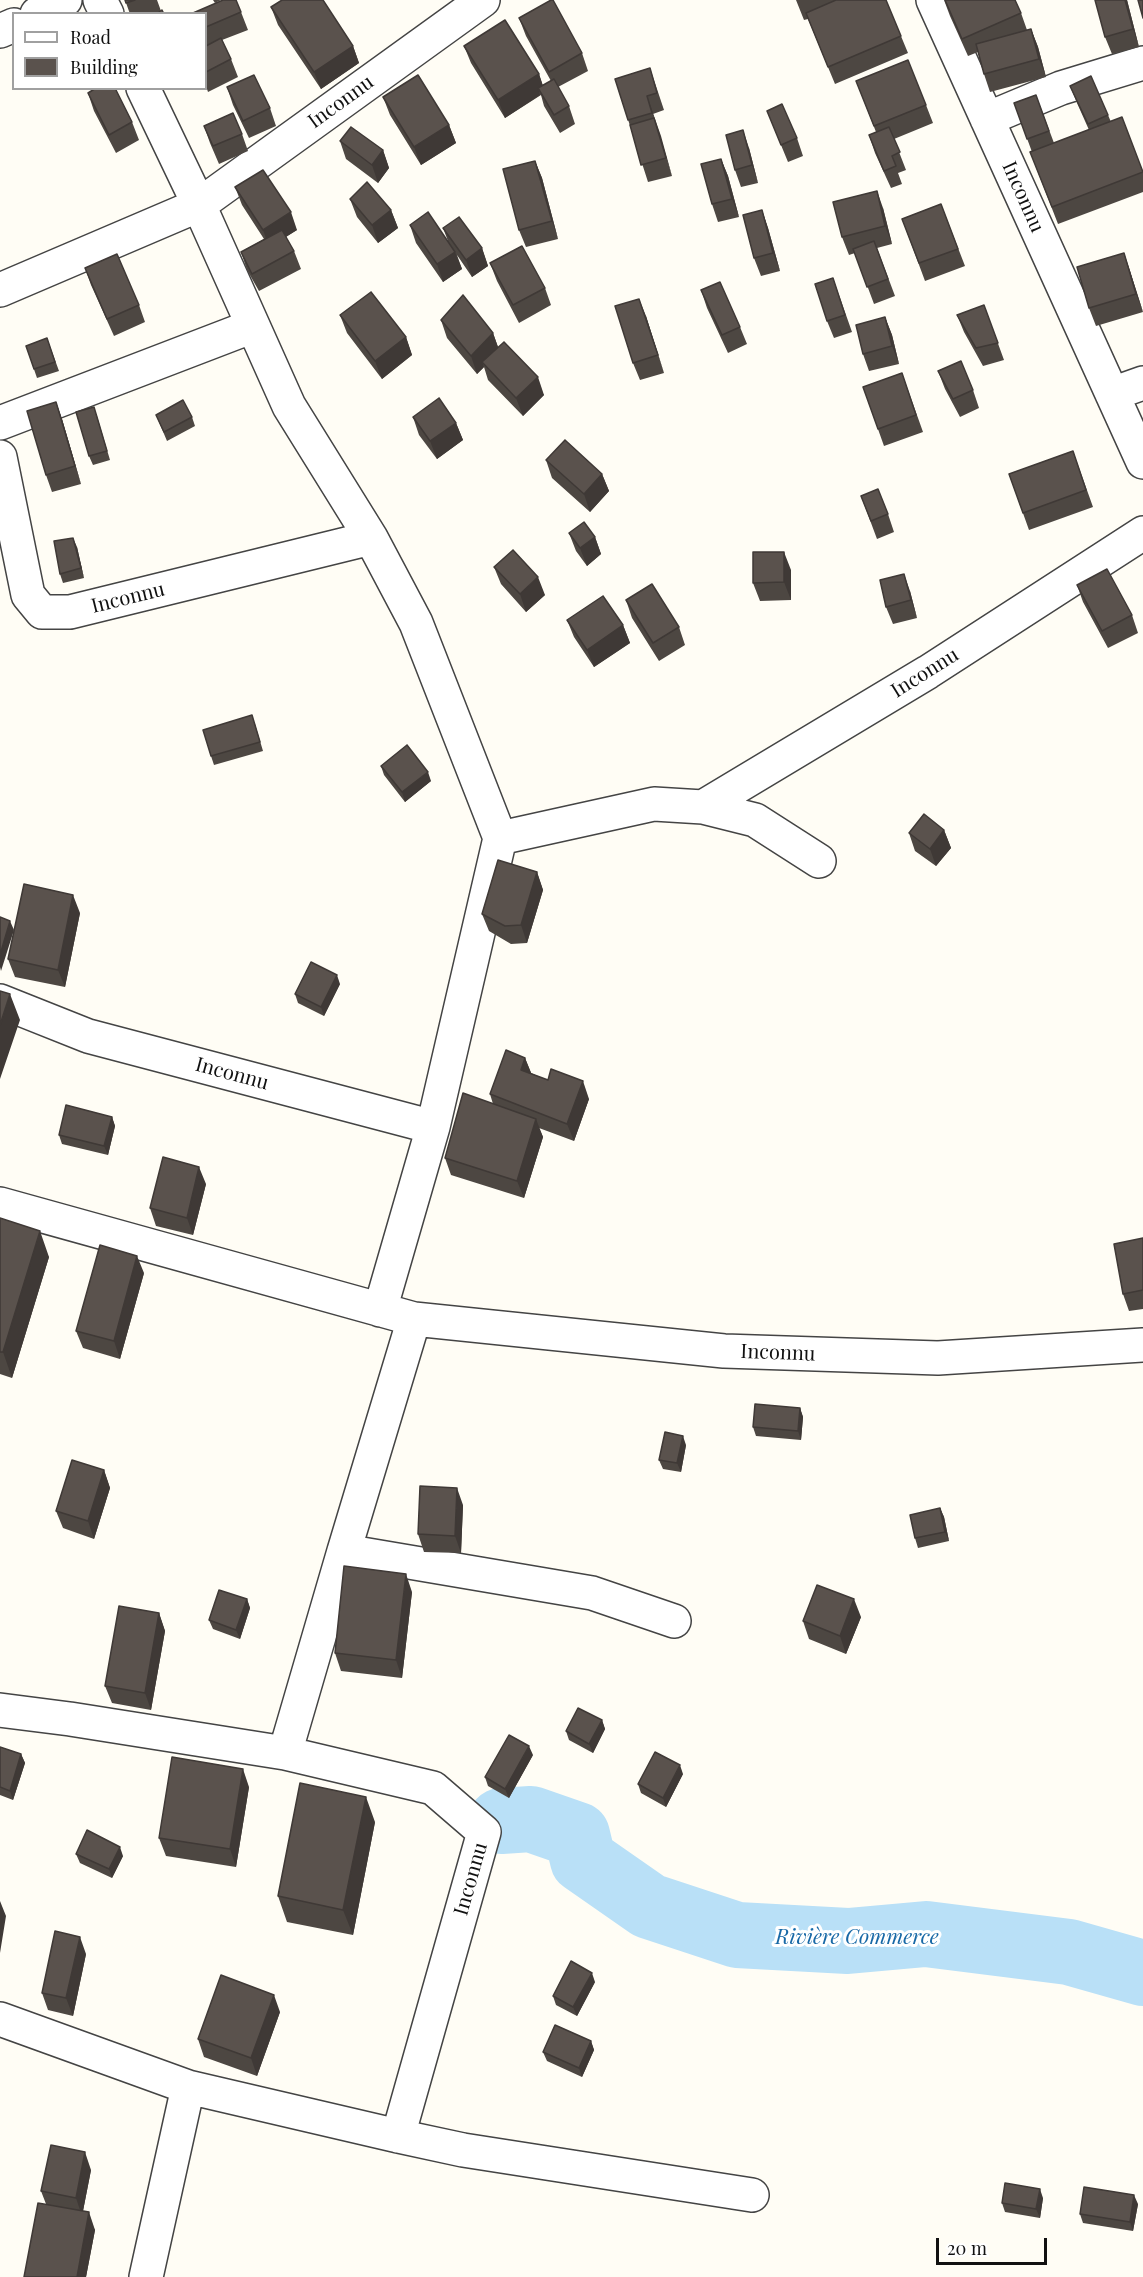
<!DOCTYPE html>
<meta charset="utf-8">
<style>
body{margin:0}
#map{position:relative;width:1143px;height:2277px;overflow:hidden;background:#fffdf5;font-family:"Playfair Display",serif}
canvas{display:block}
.legend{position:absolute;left:12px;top:12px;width:195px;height:78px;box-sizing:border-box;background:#fff;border:2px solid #a0a0a0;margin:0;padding:8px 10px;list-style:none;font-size:18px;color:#111}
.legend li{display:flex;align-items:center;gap:12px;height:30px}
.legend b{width:30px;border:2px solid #a0a0a0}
.scale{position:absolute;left:936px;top:2238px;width:111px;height:27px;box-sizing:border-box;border:3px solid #111;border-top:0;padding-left:8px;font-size:18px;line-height:21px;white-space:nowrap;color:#111;-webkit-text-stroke:4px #fff;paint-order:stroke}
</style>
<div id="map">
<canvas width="1143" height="2277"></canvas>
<ul class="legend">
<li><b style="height:8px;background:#fff"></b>Road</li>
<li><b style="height:16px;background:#5a524d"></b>Building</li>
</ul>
<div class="scale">20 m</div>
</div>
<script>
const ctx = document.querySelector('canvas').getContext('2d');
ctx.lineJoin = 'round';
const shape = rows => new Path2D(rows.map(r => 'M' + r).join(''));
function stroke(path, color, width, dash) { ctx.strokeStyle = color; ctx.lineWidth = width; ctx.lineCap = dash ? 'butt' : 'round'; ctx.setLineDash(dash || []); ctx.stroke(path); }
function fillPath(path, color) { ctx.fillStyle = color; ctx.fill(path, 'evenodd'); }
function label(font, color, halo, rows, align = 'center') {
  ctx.font = font + ' "Playfair Display",serif'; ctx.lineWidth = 6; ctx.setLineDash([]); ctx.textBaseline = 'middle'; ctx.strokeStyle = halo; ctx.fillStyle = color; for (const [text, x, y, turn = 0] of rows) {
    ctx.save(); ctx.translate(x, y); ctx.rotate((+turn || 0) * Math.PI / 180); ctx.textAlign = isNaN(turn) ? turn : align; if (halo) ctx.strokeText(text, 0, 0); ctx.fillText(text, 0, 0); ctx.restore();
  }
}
stroke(shape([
 [501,1821,531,1819,577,1835,583,1860,649,1906,737,1935,848,1941,926,1934,1069,1952,1143,1973]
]), '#b9e0f7', 66);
const street = shape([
 [100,0,107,14],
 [933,0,1143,462],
 [37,14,65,0],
 [0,31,14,25],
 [143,88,199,205,289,406,371,538,416,623,500,838,654,804,703,807,755,820,819,861],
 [987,119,1061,88,1143,63],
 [0,290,199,205,483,0],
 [1112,394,1143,383],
 [0,423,253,326],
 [0,457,28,595,42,612,70,612,371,538],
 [703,807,928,672,1143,533],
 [0,1001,88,1036,433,1127],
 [0,1204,414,1319,724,1351,938,1358,1143,1345],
 [380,1310,433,1127,500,838],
 [344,1551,414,1319],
 [0,1710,70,1719,285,1753,433,1788,484,1832,398,2136],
 [285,1753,344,1551,592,1593,674,1621],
 [0,2019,188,2087,398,2136,463,2150,752,2195],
 [146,2277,188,2087]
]);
stroke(street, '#444', 36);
stroke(street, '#fff', 33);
fillPath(shape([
 [125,0,157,0,161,11,154,14,130,14],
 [213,0,221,0,215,3],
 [796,0,886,0,908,53,835,84,808,19,804,20],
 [944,0,1021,13,1027,30,1031,29,1038,47,1046,77,990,92,984,74,978,52,968,56,950,16],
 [1095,0,1127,0,1139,47,1112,54,1105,37],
 [271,7,353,46,359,63,321,89,278,25],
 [241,12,248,30,222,40,231,59,238,77,208,92,206,86,206,14],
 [519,18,582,53,588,71,558,87,569,106,575,124,560,133,544,106,541,95,505,118,471,63,464,46,539,74,543,86,551,81,526,36],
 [650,68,664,110,653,114,672,176,648,182,615,79],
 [856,81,926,105,933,123,894,139,906,170,898,173,902,184,891,188,875,153,869,135,876,132],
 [1070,86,1108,115,1111,122,1122,117,1143,173,1143,192,1058,224,1037,170,1032,152,1014,103,1036,95,1054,143,1089,130,1077,103],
 [227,87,270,108,276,126,249,138,233,105],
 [88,93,132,122,139,140,116,153,94,111],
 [383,97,449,125,456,143,421,165,390,115],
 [767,111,797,138,803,156,788,162],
 [204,126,242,134,248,151,219,164,210,143],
 [340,141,383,150,389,168,378,183,346,159],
 [749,148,758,183,741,187,735,170],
 [721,159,728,176,739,217,718,222,712,204],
 [535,161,542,178,558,239,526,247,519,230],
 [235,187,297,230,286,237,294,251,301,269,259,291,247,270,241,252,264,239,242,205],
 [350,199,391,210,398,228,378,243,357,217],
 [941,204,965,266,925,281,902,219],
 [883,208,892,244,877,248,895,296,874,304,855,253,849,255,842,237],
 [762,210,768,228,780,271,761,276,754,258],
 [410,225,448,241,443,228,482,248,488,266,472,277,457,255,462,269,443,282,416,243],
 [1124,253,1130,271,1143,312,1096,326,1089,308],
 [490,263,545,288,551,305,519,323,497,281],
 [85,268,139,305,145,322,114,336,91,285],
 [833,278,852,332,834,338,827,321],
 [701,290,740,327,747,344,728,353,707,308],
 [984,305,1004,360,983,366,964,332,957,315],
 [340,315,406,337,412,355,382,379,347,333],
 [646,316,664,373,640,380,633,363],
 [885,317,892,335,899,364,869,371,863,354],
 [441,320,493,333,498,347,544,395,523,416,488,380,484,367,477,374,447,338],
 [47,338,59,371,37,378,26,346],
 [938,371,973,390,979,408,960,417,945,389],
 [902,373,923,432,884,446,863,387],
 [56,402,62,419,81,484,52,492,46,475],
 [156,415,192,417,195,426,167,441],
 [97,416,110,460,93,465,89,456],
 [413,417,456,423,463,440,437,459,419,435],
 [1073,451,1093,507,1029,530,1009,474],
 [546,460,602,474,609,491,590,512,552,478],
 [861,496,888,514,894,532,877,539],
 [569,533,595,537,601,554,587,566,576,551],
 [77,547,84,578,63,583,60,574],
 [494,567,545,595,526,612,501,584],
 [791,570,791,600,760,601,753,583],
 [1077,585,1132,615,1138,633,1108,648,1083,602],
 [910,591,917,618,893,624,886,607],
 [626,600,679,627,685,645,659,661,632,618],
 [567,620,623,625,630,643,594,667,574,637],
 [255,724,263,751,214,765,211,756],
 [381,766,431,781,405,802,384,775],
 [944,830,951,848,936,866,915,851,909,833],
 [537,872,543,890,527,943,511,944,489,931,482,914],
 [80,913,65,987,15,977,8,959],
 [340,984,324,1016,298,1003,295,994],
 [525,1058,531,1073,589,1099,574,1141,539,1128,543,1137,524,1198,451,1175,445,1158,493,1104,490,1094],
 [112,1117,115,1126,108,1155,62,1144,59,1135],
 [206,1184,193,1235,156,1226,150,1208],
 [0,1218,49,1257,12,1378,0,1374],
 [1143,1238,1143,1309,1129,1311,1123,1294],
 [144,1273,120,1359,83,1348,76,1331],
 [800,1408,803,1417,801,1440,756,1436,753,1427],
 [686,1445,681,1472,663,1469,659,1460],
 [104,1470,110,1488,94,1539,63,1528,56,1511],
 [463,1505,461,1553,424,1552,418,1534],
 [940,1508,944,1517,949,1541,918,1548,915,1538],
 [412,1592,402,1678,341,1671,335,1653],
 [247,1599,250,1608,240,1639,213,1629,209,1620],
 [159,1613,165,1631,151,1710,112,1703,105,1686],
 [861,1617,846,1654,809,1639,803,1621],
 [602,1720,605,1729,593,1753,569,1740,566,1731],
 [0,1747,21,1754,25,1763,13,1800,0,1795],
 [533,1755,509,1798,488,1786,485,1777],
 [683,1774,666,1807,641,1793,638,1784],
 [249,1787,236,1867,166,1856,159,1838],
 [375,1822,353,1935,287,1922,278,1896],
 [76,1854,123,1856,112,1878,80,1863],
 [86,1954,73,2016,48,2010,42,1993],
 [595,1982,577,2016,556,2005,553,1996],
 [280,2012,257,2076,204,2057,198,2039],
 [591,2041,594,2050,582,2077,547,2061,543,2052],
 [91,2170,83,2211,95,2230,86,2277,24,2277,46,2204,41,2191],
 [1043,2198,1040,2218,1005,2212,1002,2203],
 [1138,2204,1133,2231,1083,2223,1080,2214]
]), '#4d4742');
fillPath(shape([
 [1125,0,1127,0,1139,47,1133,29],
 [1031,29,1038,47,1046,77,1039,59],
 [353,46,359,63,321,89,314,72],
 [539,74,545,92,538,88,540,95,505,118,498,100],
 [647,96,661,136,672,176,666,158],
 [449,125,456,143,421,165,414,147],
 [743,130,749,148,758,183,752,165],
 [383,150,389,168,378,183,372,165],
 [721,159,728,176,739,217,732,199],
 [535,161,542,178,558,239,552,221],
 [877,191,883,208,892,244,885,226],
 [391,210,398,228,378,243,372,225],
 [762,210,768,228,780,271,773,253],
 [291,212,297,230,269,247,263,230],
 [482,248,488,266,472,277,466,260],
 [455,252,462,269,443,282,437,264],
 [1124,253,1130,271,1143,312,1136,294],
 [639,299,646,316,664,373,658,355],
 [885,317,892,335,899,364,892,346],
 [493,333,499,350,482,362,484,367,477,374,471,356],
 [406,337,412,355,382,379,375,361],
 [538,377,544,395,523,416,516,398],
 [56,402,62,419,81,484,75,466],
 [456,423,463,440,437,459,430,441],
 [602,474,609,491,590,512,584,494],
 [595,537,601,554,587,566,580,548],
 [73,538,77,547,84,578,81,568],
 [784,552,791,570,791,600,784,582],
 [904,574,910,591,917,618,911,600],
 [538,577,545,595,526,612,520,594],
 [623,625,630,643,594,667,587,650],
 [428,772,431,781,405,802,402,792],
 [944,830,951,848,936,866,930,849],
 [537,872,543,890,527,943,521,925],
 [73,895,80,913,65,987,58,970],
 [10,921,14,930,1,971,0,967,0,955],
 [337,975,340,984,324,1016,321,1007],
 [10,994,20,1020,0,1079,0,1025],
 [525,1058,532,1075,521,1070],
 [583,1081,589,1099,574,1141,567,1124],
 [112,1117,115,1126,108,1155,104,1146],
 [536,1119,543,1137,524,1198,517,1181],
 [199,1167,206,1184,193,1235,187,1218],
 [40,1231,49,1257,12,1378,3,1352],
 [137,1256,144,1273,120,1359,114,1341],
 [800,1408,803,1417,801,1440,798,1431],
 [683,1436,686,1445,681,1472,677,1463],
 [104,1470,110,1488,94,1539,88,1521],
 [457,1488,463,1505,461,1553,455,1536],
 [940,1508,944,1517,949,1541,945,1532],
 [406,1574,412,1592,402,1678,396,1660],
 [247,1599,250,1608,240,1639,236,1630],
 [854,1599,861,1617,846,1654,840,1636],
 [159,1613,165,1631,151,1710,145,1693],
 [602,1720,605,1729,593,1753,589,1744],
 [529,1746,533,1755,509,1798,505,1789],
 [21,1754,25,1763,13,1800,10,1791],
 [680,1765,683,1774,666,1807,663,1798],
 [243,1769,249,1787,236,1867,230,1849],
 [366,1797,375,1822,353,1935,343,1910],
 [120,1847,123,1856,112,1878,109,1869],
 [0,1901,6,1916,0,1953],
 [80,1937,86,1954,73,2016,66,1998],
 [592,1973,595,1982,577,2016,573,2007],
 [274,1995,280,2012,257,2076,251,2058],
 [591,2041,594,2050,582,2077,579,2068],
 [85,2152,91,2170,82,2216,76,2198],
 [1040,2189,1043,2198,1040,2218,1036,2209],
 [1134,2195,1138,2204,1133,2231,1130,2222],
 [89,2212,95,2230,86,2277,77,2277]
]), '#3f3936');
const building = shape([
 [125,0,135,0,126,3,125,0],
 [223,0,236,0,241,12,206,27,206,14,193,14,193,13,223,0],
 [282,0,323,0,353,46,314,72,271,7,282,0],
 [551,0,553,0,582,53,549,72,519,18,551,0],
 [836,0,886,0,901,36,828,67,806,13,836,0],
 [945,0,1015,0,1021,13,962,39,945,0],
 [1095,0,1125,0,1133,29,1105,37,1095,0],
 [1138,0,1143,0,1143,18,1138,0],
 [162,10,164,14,156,14,162,10],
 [505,20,539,74,498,100,464,46,505,20],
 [1031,29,1039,59,984,74,976,44,1031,29],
 [221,38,231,59,206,72,206,46,221,38],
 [908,60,926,105,874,126,856,81,908,60],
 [650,68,657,93,647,96,652,113,628,120,615,79,650,68],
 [254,75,270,108,243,121,227,87,254,75],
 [418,75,449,125,414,147,383,97,418,75],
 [1091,76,1108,115,1088,124,1070,86,1091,76],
 [554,79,569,106,554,115,538,88,554,79],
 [96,88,115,88,132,122,109,135,88,93,96,88],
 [1036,95,1049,131,1027,139,1014,103,1036,95],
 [782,104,797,138,781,145,767,111,782,104],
 [233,113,242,134,213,146,204,126,233,113],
 [1122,117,1143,172,1052,207,1030,152,1122,117],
 [654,118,666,158,641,165,630,125,654,118],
 [351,127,383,150,372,165,340,141,351,127],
 [889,127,900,152,892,156,896,166,884,171,869,135,889,127],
 [743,130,752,165,735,170,726,135,743,130],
 [721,159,732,199,712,204,701,164,721,159],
 [535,161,552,221,519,230,503,169,535,161],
 [263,170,291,212,263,230,235,187,263,170],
 [367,182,391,210,372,225,350,199,367,182],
 [877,191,885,226,842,237,833,202,877,191],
 [941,204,958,249,919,263,902,219,941,204],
 [762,210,773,253,754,258,743,215,762,210],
 [428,212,455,252,437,264,410,225,428,212],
 [459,217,482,248,466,260,443,228,459,217],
 [282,230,294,251,252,274,241,252,282,230],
 [874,241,888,279,867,287,853,249,874,241],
 [522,246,545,288,513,305,490,263,522,246],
 [1124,253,1136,294,1089,308,1077,267,1124,253],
 [117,254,139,305,107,319,85,268,117,254],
 [833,278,845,315,827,321,815,284,833,278],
 [720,282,740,327,722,335,701,290,720,282],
 [371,292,406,337,375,361,340,315,371,292],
 [463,295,493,333,471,356,441,320,463,295],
 [639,299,658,355,633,363,615,306,639,299],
 [984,305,998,343,976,348,957,315,984,305],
 [885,317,892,346,863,354,856,325,885,317],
 [47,338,55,362,34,369,26,346,47,338],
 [504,342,538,377,516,398,482,362,504,342],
 [961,361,973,390,953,399,938,371,961,361],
 [902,373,916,415,878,429,863,387,902,373],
 [439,398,456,423,430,441,413,417,439,398],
 [183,400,192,417,164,432,156,415,183,400],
 [56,402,75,466,46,475,27,411,56,402],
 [94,407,107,451,89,456,76,412,94,407],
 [565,440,602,474,584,494,546,460,565,440],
 [1073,451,1086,490,1023,513,1009,474,1073,451],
 [878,489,888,514,871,521,861,496,878,489],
 [584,522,595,537,580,548,569,533,584,522],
 [73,538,81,568,60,574,54,541,73,538],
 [513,550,538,577,520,594,494,567,513,550],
 [753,552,784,552,784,582,753,583,753,552],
 [1107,569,1132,615,1102,631,1077,585,1107,569],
 [904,574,911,600,886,607,880,580,904,574],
 [652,584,679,627,653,643,626,600,652,584],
 [603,596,623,625,587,650,567,620,603,596],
 [252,715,260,742,211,756,203,730,252,715],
 [407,745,428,772,402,792,381,766,407,745],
 [924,814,944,830,930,849,909,833,924,814],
 [498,860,537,872,521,925,505,926,482,914,498,860],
 [24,884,73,895,58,970,8,959,24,884],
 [0,917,10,921,0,955,0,917],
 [311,962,337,975,321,1007,295,994,311,962],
 [0,991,10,994,0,1025,0,991],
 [506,1050,525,1058,521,1070,548,1080,551,1069,583,1081,567,1124,490,1094,506,1050],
 [463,1093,536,1119,517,1181,445,1158,463,1093],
 [66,1105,112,1117,104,1146,59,1135,66,1105],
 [163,1157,199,1167,187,1218,150,1208,163,1157],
 [0,1218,40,1231,3,1352,0,1352,0,1218],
 [1143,1238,1143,1290,1123,1294,1114,1244,1143,1238],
 [100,1245,137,1256,114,1341,76,1331,100,1245],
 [755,1404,800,1408,798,1431,753,1427,755,1404],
 [665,1432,683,1436,677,1463,659,1460,665,1432],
 [72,1460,104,1470,88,1521,56,1511,72,1460],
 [420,1486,457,1488,455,1536,418,1534,420,1486],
 [940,1508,945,1532,915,1538,910,1515,940,1508],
 [344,1566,406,1574,396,1660,335,1653,344,1566],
 [817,1585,854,1599,840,1636,803,1621,817,1585],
 [219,1590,247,1599,236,1630,209,1620,219,1590],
 [119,1606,159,1613,145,1693,105,1686,119,1606],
 [578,1708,602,1720,589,1744,566,1731,578,1708],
 [509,1735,529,1746,505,1789,485,1777,509,1735],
 [0,1747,21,1754,10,1791,0,1787,0,1747],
 [655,1752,680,1765,663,1798,638,1784,655,1752],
 [172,1757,243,1769,230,1849,159,1838,172,1757],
 [300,1783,366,1797,343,1910,278,1896,300,1783],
 [87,1830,120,1847,109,1869,76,1854,87,1830],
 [55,1931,80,1937,66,1998,42,1993,55,1931],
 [571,1961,592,1973,573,2007,553,1996,571,1961],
 [221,1975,274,1995,251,2058,198,2039,221,1975],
 [555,2025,591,2041,579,2068,543,2052,555,2025],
 [51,2145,85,2152,76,2198,41,2191,51,2145],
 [1005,2183,1040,2189,1036,2209,1002,2203,1005,2183],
 [1084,2187,1134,2195,1130,2222,1080,2214,1084,2187],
 [38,2203,89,2212,77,2277,24,2277,38,2203]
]);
fillPath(building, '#5a524d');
stroke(building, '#3f3936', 1.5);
label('20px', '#111', '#fff', [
 ["Inconnu",341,102,-36],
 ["Inconnu",1023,197,66],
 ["Inconnu",128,598,-14],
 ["Inconnu",925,673,-32],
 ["Inconnu",232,1074,15],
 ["Inconnu",778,1353,2],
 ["Inconnu",471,1879,-74]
]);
label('italic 21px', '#1768a6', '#fff', [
 ["Rivière Commerce",857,1937]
]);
</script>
